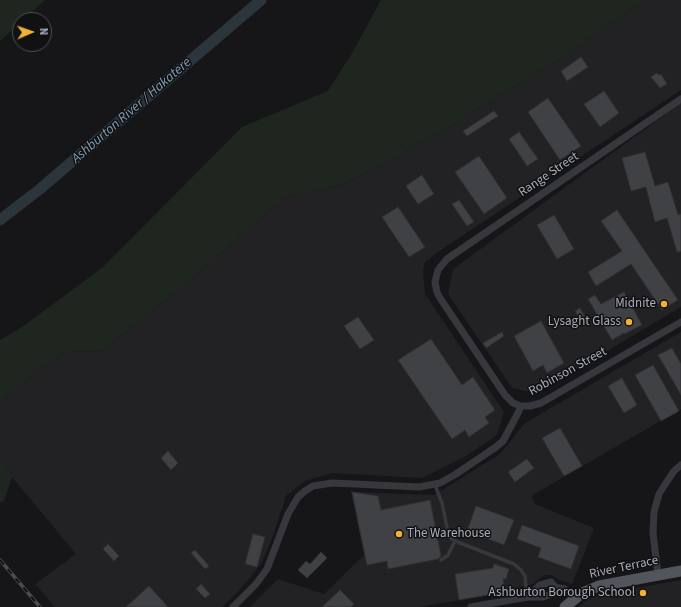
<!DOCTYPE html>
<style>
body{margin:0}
#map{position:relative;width:681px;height:607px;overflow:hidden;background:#161618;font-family:"Source Sans 3",sans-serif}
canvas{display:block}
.north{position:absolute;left:12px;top:12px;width:40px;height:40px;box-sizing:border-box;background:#111113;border:1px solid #4d4f55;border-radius:50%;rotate:88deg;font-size:11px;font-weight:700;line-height:16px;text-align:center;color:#a8adb8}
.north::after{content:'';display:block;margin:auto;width:14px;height:18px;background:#f2b134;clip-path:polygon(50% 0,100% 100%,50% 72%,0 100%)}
</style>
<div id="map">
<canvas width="681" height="607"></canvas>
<div class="north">N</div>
</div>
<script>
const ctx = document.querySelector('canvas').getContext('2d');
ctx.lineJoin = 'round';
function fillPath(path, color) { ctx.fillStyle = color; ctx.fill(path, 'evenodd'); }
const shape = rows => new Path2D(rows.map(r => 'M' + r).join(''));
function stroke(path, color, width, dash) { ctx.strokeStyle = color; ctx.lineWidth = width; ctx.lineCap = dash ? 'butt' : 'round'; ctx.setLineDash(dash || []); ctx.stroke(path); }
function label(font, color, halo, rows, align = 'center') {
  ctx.font = font + ' "Source Sans 3",sans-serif'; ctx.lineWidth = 3; ctx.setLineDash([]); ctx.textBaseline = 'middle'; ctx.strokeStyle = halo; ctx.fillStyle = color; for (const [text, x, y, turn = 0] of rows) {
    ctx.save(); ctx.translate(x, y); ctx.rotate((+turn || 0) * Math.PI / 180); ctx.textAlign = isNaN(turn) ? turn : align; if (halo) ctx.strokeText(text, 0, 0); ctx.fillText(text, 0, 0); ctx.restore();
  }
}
fillPath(shape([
 [645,0,681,0,681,90,435,254,425,262,423,270,425,294,504,412,497,435,466,456,422,478,332,473,305,481,286,496,273,536,261,564,237,593,222,607,55,607,35,584,76,554,12,477,0,458,0,403,37,371,65,352,102,351,183,286,285,197,344,184,427,140,550,65],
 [681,103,681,307,536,393,512,388,448,294,453,269],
 [681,332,681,409,538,492,533,494,532,498,535,504,594,528,572,584,559,580,552,575,544,575,533,584,505,592,420,607,250,607,278,579,324,594,364,555,351,492,434,495,500,454,525,423],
 [681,580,681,607,579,607,584,602,598,595]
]), '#222225');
fillPath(shape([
 [0,0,45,0,23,20,20,20,20,23,0,41],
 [381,0,645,0,550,65,427,140,344,184,285,197,183,286,102,351,65,352,37,371,0,403,0,340,25,325,103,267,242,127,328,91,352,53],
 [0,458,12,477,4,501,0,503]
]), '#1e261f');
stroke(shape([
 [0,220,40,189,261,0]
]), '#2c353c', 11);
const building = shape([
 [581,57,588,67,567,81,561,71,581,57],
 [657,73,659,75,661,74,667,84,660,88,651,77,657,73],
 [604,91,619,113,600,127,584,104,604,91],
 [548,98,581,146,560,160,528,112,548,98],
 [494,111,498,116,467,136,463,131,494,111],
 [519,132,538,159,527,166,509,139,519,132],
 [645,152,655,186,668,182,678,215,681,214,681,251,677,252,667,218,655,222,646,187,631,191,622,158,645,152],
 [479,156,507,198,484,214,455,172,479,156],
 [422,175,434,194,418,204,406,186,422,175],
 [459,200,474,222,467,226,452,204,459,200],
 [398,207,425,247,409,257,382,217,398,207],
 [617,210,678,300,662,310,631,264,596,286,588,272,622,251,601,221,617,210],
 [554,215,574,249,557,259,537,225,554,215],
 [624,292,642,325,624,334,624,333,612,340,588,299,595,295,601,304,624,292],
 [580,308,589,324,584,327,575,311,580,308],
 [358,317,374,340,360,349,344,326,358,317],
 [541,321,564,363,547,373,543,365,533,371,514,336,541,321],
 [502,332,504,336,486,348,483,343,502,332],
 [431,339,462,385,473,377,495,410,485,417,489,423,469,437,465,430,452,439,398,360,431,339],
 [672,348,681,364,681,395,658,355,672,348],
 [653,365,679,411,661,421,635,375,653,365],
 [622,378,637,405,624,413,608,386,622,378],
 [560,428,582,466,564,476,542,438,560,428],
 [168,451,178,463,171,470,161,458,168,451],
 [527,459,534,468,515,482,508,472,527,459],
 [352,492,378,496,381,510,430,500,441,556,438,559,388,569,387,561,367,565,352,492],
 [476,506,514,520,504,545,467,531,476,506],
 [522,525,579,546,571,569,538,557,541,548,517,539,522,525],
 [253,534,265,537,257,567,245,564,253,534],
 [108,544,119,556,114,561,103,549,108,544],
 [195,550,209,566,205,569,191,553,195,550],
 [321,552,327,558,307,578,298,570,306,561,310,564,321,552],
 [494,564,509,569,506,579,503,579,505,592,459,600,455,574,493,568,494,564],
 [201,584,210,594,205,598,196,589,201,584],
 [149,586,168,607,126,607,149,586],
 [340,590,354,604,351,607,322,607,340,590]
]);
fillPath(building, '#404145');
stroke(building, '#303034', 1);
stroke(shape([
 [435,485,442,503,449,537,452,539,460,543,514,564,521,570,525,576,526,588,525,598],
 [441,560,448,555,455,541]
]), '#37383d', 3.5);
stroke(shape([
 [681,99,447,259,438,270,435,282,437,292,440,298,505,395,513,403,521,406,530,406,541,403,681,322],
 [658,575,653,533,654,512,659,494,664,486,674,471,681,465],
 [528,597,540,585,551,582,555,587,565,589,575,598],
 [233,607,256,584,267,569,288,514,298,497,305,491,313,486,332,483,419,487,440,483,456,474,496,447,503,441,518,413,521,406],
 [471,607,528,597,543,597,552,594,554,592,555,587]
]), '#37383d', 7);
stroke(shape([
 [565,607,582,593,599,586,681,571]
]), '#53555c', 11);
const rail = shape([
 [0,560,40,607]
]);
stroke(rail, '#4a4c52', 3.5);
stroke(rail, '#111113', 2, [6]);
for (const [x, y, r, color] of [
 [664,304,4,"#f2b134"],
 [629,322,4,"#f2b134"],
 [399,534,4,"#f2b134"],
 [643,593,4,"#f2b134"]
]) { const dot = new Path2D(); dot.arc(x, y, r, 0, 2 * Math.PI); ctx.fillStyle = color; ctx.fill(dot); stroke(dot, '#111113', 1.5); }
label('13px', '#a8adb8', '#111113', [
 ["Range Street",549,175,-34],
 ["Robinson Street",568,372,-29],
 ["River Terrace",624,568,-12]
]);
label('13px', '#a8adb8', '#111113', [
 ["Midnite",656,304],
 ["Lysaght Glass",621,322],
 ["The Warehouse",407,534,"left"],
 ["Ashburton Borough School",635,593]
], 'right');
label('italic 14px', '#7f9bb3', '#111113', [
 ["Ashburton River / Hakatere",132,111,-41]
]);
</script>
